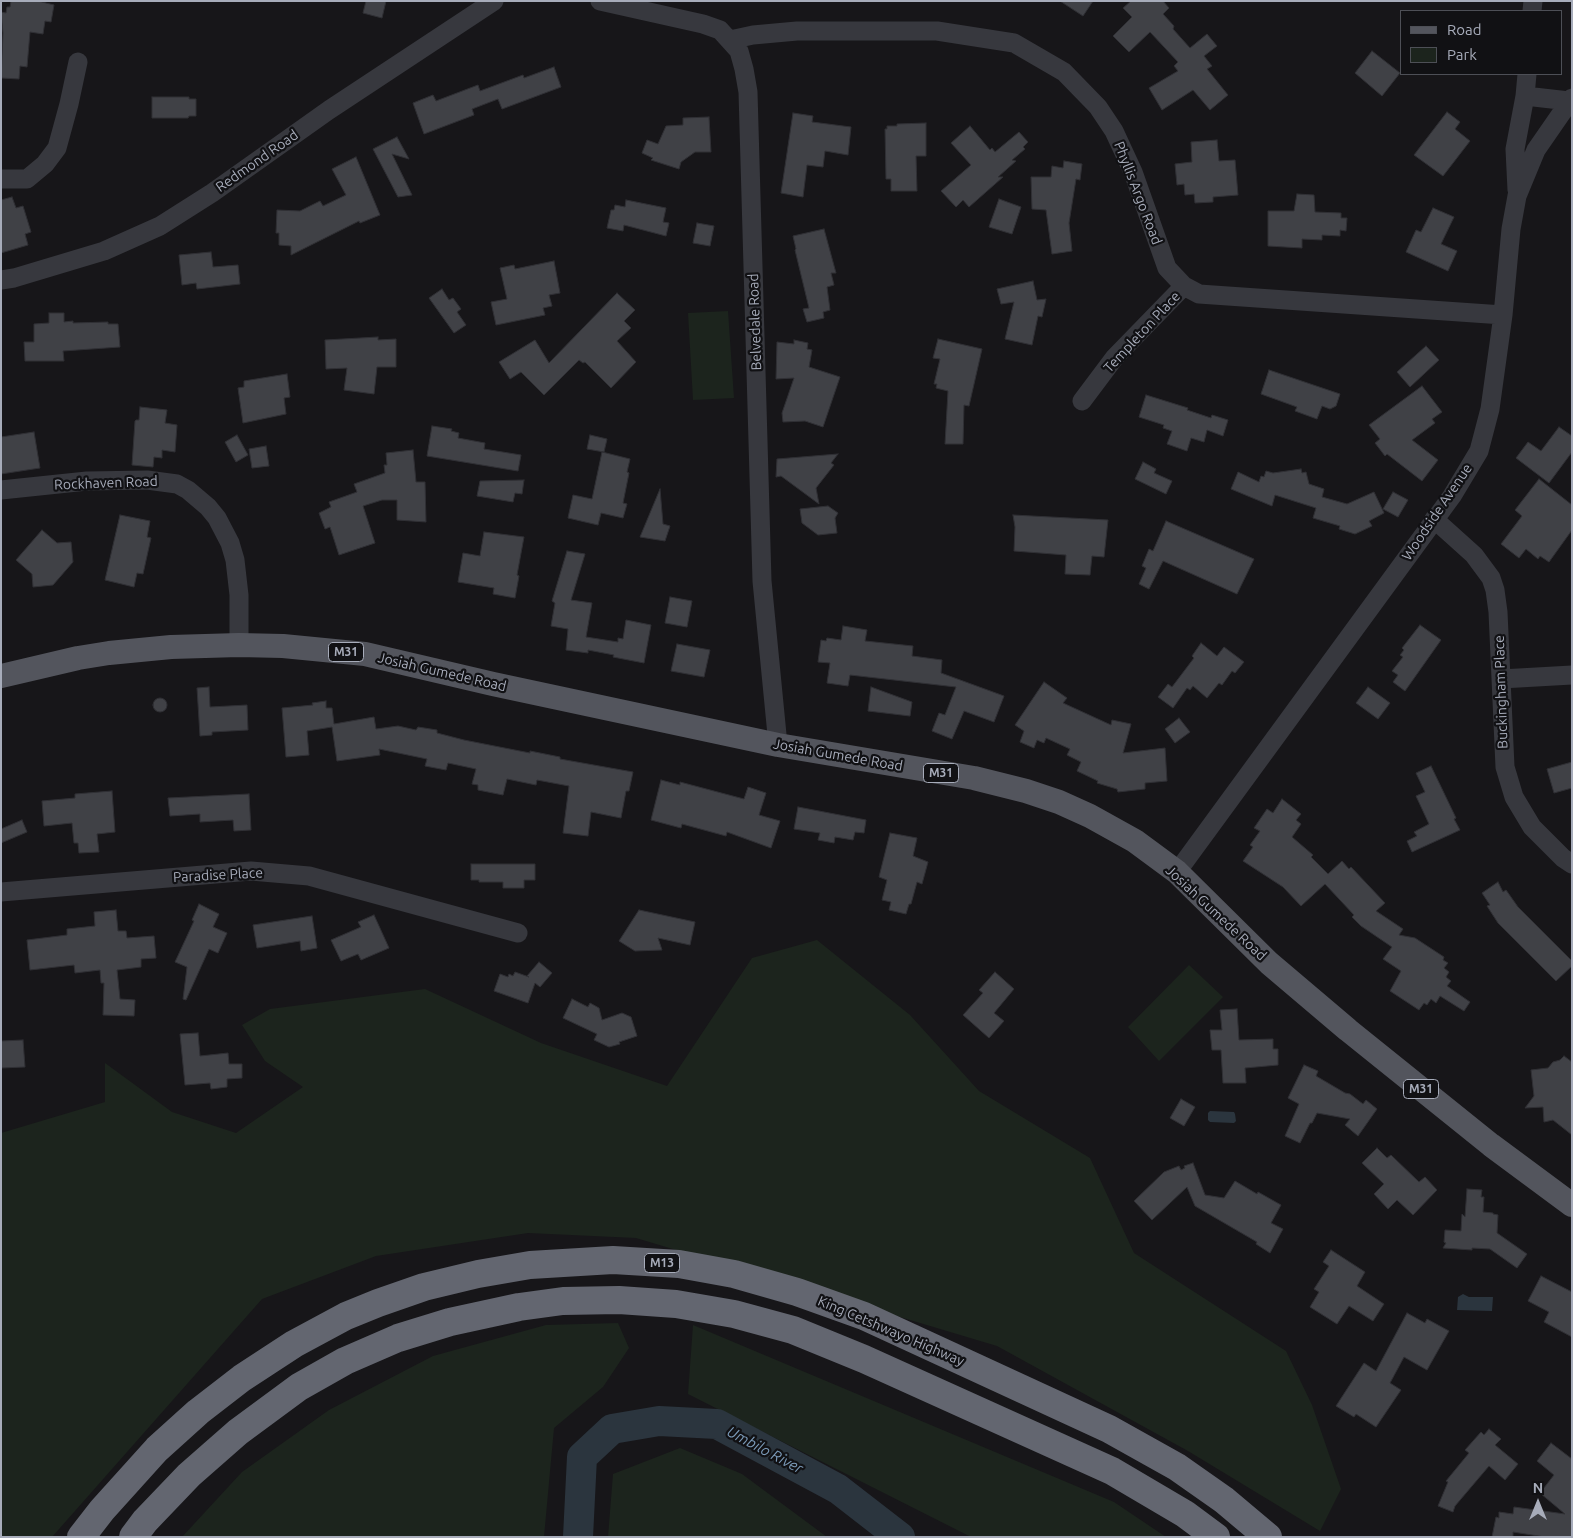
<!DOCTYPE html>
<style>
body{margin:0}
#map{position:relative;width:1573px;height:1538px;overflow:hidden;background:#171619;font-family:Ubuntu,sans-serif}
canvas{display:block}
.frame{position:absolute;inset:0;border:2px solid #a7acba;pointer-events:none}
.legend{position:absolute;left:1400px;top:10px;width:162px;height:65px;box-sizing:border-box;background:#111114;border:1px solid #4d4f56;margin:0;padding:6px 9px;list-style:none;font-size:15px;color:#a7acba}
.legend li{display:flex;align-items:center;gap:10px;height:25px}
.legend b{width:25px;border:1px solid #4d4f56}
.north{position:absolute;left:1513px;top:1478px;width:50px;height:50px;-webkit-text-stroke:4px #111114;paint-order:stroke;rotate:0deg;font-size:14px;font-weight:700;line-height:20px;text-align:center;color:#a7acba}
.north::after{content:'';display:block;margin:auto;width:18px;height:22px;background:#a7acba;clip-path:polygon(50% 0,100% 100%,50% 72%,0 100%)}
</style>
<div id="map">
<canvas width="1573" height="1538"></canvas>
<div class="frame"></div>
<ul class="legend">
<li><b style="height:6px;background:#53555d"></b>Road</li>
<li><b style="height:14px;background:#1c241d"></b>Park</li>
</ul>
<div class="north">N</div>
</div>
<script>
const ctx = document.querySelector('canvas').getContext('2d');
ctx.lineJoin = 'round';
function fillPath(path, color) { ctx.fillStyle = color; ctx.fill(path, 'evenodd'); }
const shape = rows => new Path2D(rows.map(r => 'M' + r).join(''));
function stroke(path, color, width, dash) { ctx.strokeStyle = color; ctx.lineWidth = width; ctx.lineCap = dash ? 'butt' : 'round'; ctx.setLineDash(dash || []); ctx.stroke(path); }
function label(font, color, halo, rows, align = 'center') {
  ctx.font = font + ' Ubuntu,sans-serif'; ctx.lineWidth = 4.5; ctx.setLineDash([]); ctx.textBaseline = 'middle'; ctx.strokeStyle = halo; ctx.fillStyle = color; for (const [text, x, y, turn = 0] of rows) {
    ctx.save(); ctx.translate(x, y); ctx.rotate((+turn || 0) * Math.PI / 180); ctx.textAlign = isNaN(turn) ? turn : align; if (halo) ctx.strokeText(text, 0, 0); ctx.fillText(text, 0, 0); ctx.restore();
  }
}
fillPath(shape([
 [728,311,734,398,693,400,688,313],
 [817,940,910,1015,979,1091,1090,1158,1134,1253,1286,1351,1312,1405,1341,1489,1320,1531,1188,1451,997,1346,636,1238,528,1233,376,1256,262,1299,52,1537,1,1537,1,1133,105,1102,105,1063,172,1112,236,1133,303,1087,265,1061,242,1025,270,1009,425,989,541,1043,667,1086,752,958],
 [1189,965,1223,997,1159,1061,1128,1027],
 [618,1323,629,1348,603,1387,554,1428,544,1537,182,1537,242,1472,329,1410,433,1356,546,1325],
 [693,1325,1114,1502,1166,1537,971,1537,688,1394],
 [680,1448,742,1474,827,1537,608,1537,613,1474]
]), '#1c241d');
fillPath(shape([
 [1210,1111,1234,1112,1235,1114,1236,1121,1234,1123,1210,1122,1208,1120,1208,1113],
 [1463,1294,1469,1297,1493,1297,1492,1311,1457,1310,1458,1297]
]), '#2b353e');
stroke(shape([
 [578,1537,582,1457,612,1429,659,1421,717,1424,838,1489,900,1537]
]), '#2b353e', 30);
const building = shape([
 [11,1,38,1,54,5,51,22,45,21,43,34,30,32,27,67,20,66,19,79,1,78,3,33,1,12,6,13,7,7,10,7,11,1],
 [366,1,386,1,382,18,363,13,366,1],
 [1060,1,1093,1,1083,16,1060,1],
 [1131,1,1163,1,1169,8,1163,14,1174,26,1173,29,1190,48,1207,34,1217,46,1204,56,1212,66,1207,69,1228,95,1210,110,1193,90,1162,110,1149,88,1178,71,1174,66,1178,62,1150,32,1129,52,1113,36,1132,17,1123,8,1131,1],
 [1372,51,1400,73,1382,96,1355,73,1372,51],
 [554,67,561,87,502,109,498,99,472,109,474,115,424,134,413,103,433,95,436,101,478,85,480,91,523,75,524,78,554,67],
 [152,97,189,97,189,99,196,99,196,116,189,116,188,118,152,118,152,97],
 [1447,112,1460,122,1455,129,1470,141,1443,176,1414,155,1447,112],
 [793,113,813,116,812,122,851,127,848,155,825,151,823,167,807,165,803,197,781,193,793,113],
 [709,117,711,152,695,152,681,162,679,169,651,160,653,158,642,153,647,140,658,144,666,126,683,125,683,118,709,117],
 [926,123,926,156,916,156,917,191,891,191,891,179,886,179,885,129,887,129,887,126,897,126,897,124,926,123],
 [970,126,990,150,992,148,995,152,1019,132,1028,142,1023,147,1025,149,1012,160,1016,161,998,177,1003,177,969,207,963,200,956,207,941,191,971,165,951,143,970,126],
 [397,137,409,159,392,154,412,195,398,197,373,149,397,137],
 [1217,140,1219,161,1235,160,1238,195,1213,197,1213,202,1195,203,1194,194,1185,195,1184,184,1177,185,1175,164,1192,162,1191,142,1217,140],
 [356,157,380,215,360,223,359,221,291,255,291,246,279,245,279,233,276,233,277,210,300,211,320,201,323,206,346,195,332,169,356,157],
 [1064,161,1082,164,1080,180,1076,179,1069,223,1072,251,1052,254,1046,210,1032,209,1031,177,1051,177,1052,166,1063,168,1064,161],
 [1297,194,1314,195,1315,212,1341,213,1341,218,1347,218,1346,231,1340,230,1340,236,1322,235,1322,240,1302,239,1302,248,1268,246,1268,211,1294,211,1297,194],
 [12,197,16,208,23,206,31,232,25,234,28,245,1,253,1,200,12,197],
 [999,199,1021,207,1012,234,989,227,999,199],
 [626,200,666,208,663,222,669,223,666,236,624,225,623,231,607,228,611,210,614,210,615,205,625,207,626,200],
 [1433,208,1454,217,1441,244,1457,251,1448,271,1406,252,1416,230,1421,232,1433,208],
 [697,223,714,226,710,246,693,243,697,223],
 [824,229,836,273,831,273,834,285,827,287,830,310,823,312,824,318,807,322,803,309,809,308,795,250,796,249,793,236,824,229],
 [211,252,213,267,238,265,240,284,197,289,196,283,182,285,179,255,211,252],
 [554,261,560,293,549,295,552,306,543,308,545,315,496,325,491,302,507,299,500,268,514,265,515,269,554,261],
 [1033,281,1037,300,1046,299,1042,317,1038,316,1032,345,1005,339,1014,302,1001,304,997,289,1033,281],
 [442,289,449,300,453,298,461,309,457,312,466,325,454,333,429,298,442,289],
 [617,293,635,310,624,321,631,328,617,341,636,362,611,388,585,362,583,363,579,360,544,395,521,372,510,379,499,362,535,340,549,363,617,293],
 [49,313,64,313,64,322,73,321,73,323,108,322,108,324,118,324,120,347,63,351,64,361,25,361,24,342,34,342,34,324,49,323,49,313],
 [378,337,378,340,396,339,396,367,377,367,374,394,344,390,347,368,326,369,325,340,378,337],
 [938,339,982,349,969,406,964,405,963,444,945,444,948,391,936,388,937,384,934,384,940,359,933,358,938,339],
 [794,340,808,343,807,349,812,350,809,367,840,377,823,427,805,421,783,422,782,413,794,378,776,379,777,342,794,344,794,340],
 [1426,346,1439,360,1410,387,1397,372,1426,346],
 [1269,370,1340,394,1336,406,1330,409,1322,406,1317,419,1295,411,1297,407,1261,394,1269,370],
 [287,374,290,397,284,398,286,414,243,423,238,388,244,387,244,381,287,374],
 [1422,386,1442,412,1432,419,1435,423,1412,440,1438,460,1422,481,1387,454,1385,456,1375,443,1380,439,1369,425,1422,386],
 [1146,395,1188,408,1187,410,1211,418,1212,415,1228,420,1223,436,1207,430,1204,442,1191,438,1187,451,1167,444,1172,431,1163,428,1164,425,1139,417,1146,395],
 [140,407,167,410,165,423,177,425,175,452,162,450,162,458,154,457,153,467,132,465,135,421,136,420,139,420,140,407],
 [432,426,452,429,451,431,459,433,458,438,485,443,484,449,521,455,518,471,427,456,432,426],
 [1559,427,1572,436,1572,452,1549,483,1516,458,1528,442,1541,451,1559,427],
 [34,432,40,468,1,474,1,437,34,432],
 [237,435,248,455,236,462,225,442,237,435],
 [590,435,607,439,604,452,587,449,590,435],
 [266,446,269,466,252,468,249,449,266,446],
 [413,450,416,482,425,482,426,522,397,520,397,500,382,500,363,506,375,543,339,555,330,527,325,529,319,513,331,507,329,502,357,492,354,484,385,473,384,465,387,465,386,453,413,450],
 [602,452,630,459,627,472,629,473,623,503,627,504,623,518,601,513,598,525,568,518,573,495,592,499,602,452],
 [838,454,831,463,834,465,816,488,819,504,781,476,776,477,777,459,838,454],
 [1143,462,1156,469,1154,473,1172,481,1166,494,1135,479,1143,462],
 [1301,469,1302,473,1306,472,1309,484,1324,489,1322,497,1347,504,1374,492,1384,513,1369,521,1372,526,1355,534,1339,529,1340,526,1313,518,1316,508,1275,495,1272,506,1231,489,1238,472,1259,482,1261,476,1264,477,1266,471,1273,473,1301,469],
 [1539,479,1572,505,1572,530,1549,562,1540,556,1538,559,1526,549,1519,558,1501,544,1522,516,1515,510,1539,479],
 [524,480,522,494,515,493,513,502,477,496,480,481,524,480],
 [660,489,663,524,670,526,665,541,640,537,660,489],
 [1393,492,1408,500,1398,517,1383,509,1393,492],
 [828,506,838,513,835,518,837,533,818,535,802,523,800,509,828,506],
 [120,515,150,521,147,537,151,538,143,574,137,573,134,587,105,580,120,515],
 [1013,515,1108,520,1104,557,1092,556,1090,575,1065,574,1066,555,1014,551,1015,527,1013,515],
 [1166,521,1254,559,1237,594,1163,561,1149,589,1139,584,1146,568,1142,566,1149,549,1153,551,1166,521],
 [42,530,57,543,71,542,73,562,53,585,33,587,32,574,16,560,42,530],
 [484,532,524,537,517,575,519,576,515,598,493,594,494,588,458,582,463,553,480,556,484,532],
 [567,551,585,554,571,600,592,603,586,637,618,642,618,638,623,639,626,620,651,625,644,663,613,657,614,655,588,650,588,653,566,650,568,629,551,626,555,603,552,601,567,551],
 [670,597,692,601,687,627,665,623,670,597],
 [1420,625,1441,640,1405,691,1393,682,1398,675,1392,671,1403,657,1400,655,1404,650,1402,648,1420,625],
 [843,626,867,630,865,641,913,646,912,656,942,660,941,673,1004,696,994,722,964,711,952,739,932,731,939,713,945,715,956,687,850,675,848,686,827,683,830,663,818,662,821,640,826,641,827,638,841,640,843,626],
 [1201,643,1217,656,1224,647,1244,662,1235,673,1232,671,1222,685,1219,683,1207,698,1193,686,1190,690,1187,688,1173,708,1158,697,1168,684,1172,687,1194,658,1192,656,1201,643],
 [677,644,710,650,704,677,671,671,677,644],
 [1044,682,1067,698,1063,703,1111,725,1112,720,1131,724,1123,753,1165,748,1167,781,1145,783,1145,789,1118,792,1117,789,1097,783,1098,781,1077,771,1081,762,1067,755,1070,749,1046,738,1044,743,1037,740,1034,748,1020,742,1024,731,1015,725,1044,682],
 [209,687,210,707,247,705,248,730,212,732,212,735,200,736,197,688,209,687],
 [871,687,912,702,910,716,868,711,871,687],
 [1368,687,1390,703,1378,719,1356,703,1368,687],
 '153 705a7 7 0 1 1 14 0a7 7 0 1 1-14 0Z',
 [326,701,326,708,332,708,334,724,374,717,376,729,398,726,416,730,418,727,437,730,437,733,464,740,530,753,530,751,560,757,560,759,633,772,629,791,626,791,621,818,591,812,588,836,563,833,569,786,537,780,536,785,507,779,503,795,478,790,478,785,472,784,476,769,448,763,446,770,425,766,427,759,379,749,380,755,337,761,332,727,307,731,309,755,286,757,282,708,313,705,312,703,326,701],
 [1179,718,1190,732,1175,743,1165,729,1179,718],
 [1572,762,1572,788,1554,793,1547,769,1572,762],
 [1431,766,1456,818,1454,819,1460,830,1412,852,1407,841,1417,836,1414,832,1429,824,1416,796,1425,792,1416,773,1431,766],
 [661,780,680,785,680,782,744,799,748,787,766,793,759,815,780,821,771,848,727,832,726,836,682,824,681,828,651,820,661,780],
 [112,791,115,832,97,834,99,852,79,853,78,843,74,843,72,823,44,826,42,801,75,798,75,794,112,791],
 [249,794,251,830,234,831,233,820,200,822,200,814,170,816,168,798,249,794],
 [1282,799,1301,814,1296,820,1301,824,1292,837,1313,855,1311,857,1328,874,1342,861,1349,869,1351,867,1385,903,1376,911,1403,929,1399,935,1415,938,1444,957,1443,960,1448,963,1444,968,1449,972,1446,977,1451,981,1447,986,1470,1002,1464,1011,1440,996,1436,1003,1431,999,1427,1005,1424,1003,1419,1010,1390,991,1401,971,1383,959,1392,947,1361,926,1352,917,1354,915,1325,884,1301,906,1283,887,1243,861,1253,847,1250,845,1260,831,1254,828,1267,809,1273,813,1282,799],
 [798,807,866,820,864,833,855,832,853,840,835,837,834,843,818,840,820,833,794,829,798,807],
 [22,820,27,832,1,843,1,829,22,820],
 [890,833,917,838,913,856,928,862,922,884,917,882,911,904,909,904,906,914,889,910,891,902,882,900,887,880,879,877,890,833],
 [471,864,535,864,535,880,524,880,524,888,503,888,503,882,479,882,479,880,471,880,471,864],
 [1498,882,1503,892,1506,890,1518,907,1572,961,1572,966,1556,981,1498,923,1487,906,1490,905,1482,893,1498,882],
 [199,904,219,914,213,927,227,933,218,953,209,949,186,1000,183,999,187,967,175,962,194,921,192,920,199,904],
 [116,910,118,931,126,931,127,938,154,936,156,958,141,959,141,967,117,970,120,999,135,1000,134,1016,103,1015,104,983,101,983,100,970,75,973,74,965,30,970,27,940,67,935,67,929,95,926,94,912,116,910],
 [639,910,695,922,690,945,658,938,662,950,635,951,619,941,639,910],
 [374,915,389,948,361,960,358,954,341,961,331,940,361,927,358,922,374,915],
 [312,916,317,948,301,951,300,941,257,948,253,925,312,916],
 [539,962,552,973,540,987,535,983,528,1003,494,991,500,974,508,977,509,974,513,976,515,972,529,977,527,976,539,962],
 [995,972,1014,989,994,1013,1004,1021,989,1038,963,1015,983,993,979,990,995,972],
 [572,999,588,1007,590,1003,599,1008,602,1020,622,1013,631,1017,637,1036,619,1042,620,1044,609,1047,594,1040,597,1034,563,1018,572,999],
 [1237,1009,1239,1040,1273,1039,1273,1049,1278,1049,1278,1065,1245,1068,1246,1083,1223,1083,1221,1050,1212,1050,1210,1030,1222,1030,1220,1010,1237,1009],
 [198,1033,200,1056,228,1053,229,1064,242,1064,242,1078,227,1079,227,1087,211,1089,210,1083,185,1085,180,1034,198,1033],
 [23,1040,25,1067,1,1068,1,1041,23,1040],
 [1564,1056,1572,1062,1572,1135,1553,1120,1544,1122,1543,1107,1525,1108,1534,1096,1531,1070,1548,1068,1553,1062,1560,1060,1564,1056],
 [1304,1065,1318,1071,1316,1076,1345,1093,1350,1094,1363,1104,1366,1100,1377,1109,1358,1136,1345,1125,1350,1119,1317,1113,1312,1123,1310,1123,1300,1143,1285,1136,1299,1104,1288,1098,1304,1065],
 [1181,1099,1195,1107,1184,1126,1170,1118,1181,1099],
 [1377,1148,1387,1158,1391,1155,1419,1182,1425,1177,1437,1190,1413,1215,1397,1200,1388,1209,1374,1194,1384,1184,1362,1163,1377,1148],
 [1193,1163,1205,1195,1224,1198,1235,1181,1257,1194,1258,1192,1281,1205,1271,1223,1283,1229,1270,1253,1256,1244,1257,1242,1195,1206,1187,1187,1152,1220,1134,1201,1164,1172,1179,1166,1181,1170,1185,1168,1184,1166,1193,1163],
 [1467,1189,1482,1190,1481,1197,1484,1197,1483,1212,1493,1213,1493,1214,1498,1215,1497,1233,1527,1254,1517,1268,1490,1249,1472,1248,1472,1250,1443,1248,1446,1243,1444,1242,1445,1230,1461,1231,1462,1214,1465,1217,1467,1189],
 [1331,1250,1365,1272,1357,1286,1384,1304,1373,1321,1349,1306,1337,1324,1310,1307,1319,1292,1314,1289,1329,1266,1323,1262,1331,1250],
 [1541,1276,1572,1292,1572,1337,1544,1322,1549,1312,1528,1301,1541,1276],
 [1407,1313,1425,1323,1427,1319,1449,1331,1427,1370,1404,1357,1390,1383,1401,1390,1376,1427,1356,1414,1354,1417,1336,1406,1364,1363,1376,1371,1407,1313],
 [1489,1429,1501,1439,1495,1445,1518,1464,1505,1480,1489,1466,1455,1506,1453,1512,1438,1506,1448,1482,1446,1481,1469,1453,1465,1450,1481,1432,1484,1435,1489,1429],
 [1551,1443,1572,1459,1572,1537,1545,1537,1513,1532,1513,1537,1492,1537,1496,1517,1499,1518,1499,1512,1513,1514,1514,1507,1565,1514,1540,1493,1554,1475,1537,1461,1551,1443]
]);
fillPath(building, '#404146');
stroke(building, '#303035', 1);
stroke(shape([
 [600,1,703,24,720,30,739,51,744,69,748,92,762,581,778,745],
 [1532,11,1533,1],
 [730,40,753,35,797,31,937,31,1014,43,1064,72,1098,107,1114,131,1133,172,1167,268,1184,286,1199,294,1503,315],
 [1525,96,1569,101],
 [1,179,27,179,45,164,57,148,69,104,78,62],
 [1517,190,1515,149,1525,96,1527,74],
 [1,280,14,278,104,251,160,226,212,193,329,110,494,1],
 [1082,401,1115,357,1184,286],
 [1,490,87,481,147,480,177,484,188,490,208,507,217,518,230,543,235,560,239,595,239,645],
 [1434,519,1474,555,1491,578,1495,590,1498,612,1505,767,1514,797,1532,827,1563,858,1572,864],
 [1501,679,1572,675],
 [1177,872,1452,496,1479,451,1490,409,1503,315,1511,229,1517,196,1536,150,1572,98],
 [1,892,251,871,309,876,518,933]
]), '#37383e', 19);
stroke(shape([
 [1,676,78,658,109,653,171,647,239,645,283,646,365,654,493,684,778,745,974,778,1026,791,1059,802,1090,816,1135,841,1177,872,1269,963,1348,1030,1491,1145,1572,1205]
]), '#53555d', 24);
stroke(shape([
 [81,1537,102,1510,157,1449,198,1412,242,1378,294,1344,346,1316,378,1303,424,1287,478,1274,530,1265,613,1260,679,1264,734,1274,797,1292,864,1316,1109,1429,1177,1467,1224,1500,1268,1537],
 [133,1537,145,1521,189,1475,238,1432,299,1387,345,1361,398,1338,450,1322,519,1307,563,1301,619,1300,676,1304,734,1314,793,1330,864,1359,1112,1471,1185,1514,1216,1537]
]), '#636670', 28);
for (const [x, y, w] of [
 [346,652,35],
 [941,773,35],
 [1421,1089,35],
 [662,1263,35]
]) { const box = new Path2D(); box.roundRect(x - w / 2, y - 9.5, w, 19, 4); ctx.fillStyle = '#111114'; ctx.fill(box); stroke(box, '#a7acba', 1); }
label('bold 12px', '#a7acba', null, [
 ["M31",346,652],
 ["M31",941,773],
 ["M31",1421,1089],
 ["M13",662,1263]
]);
label('14px', '#a7acba', '#111114', [
 ["Redmond Road",257,161,-35],
 ["Phyllis Argo Road",1138,193,69],
 ["Belvedale Road",755,322,-92],
 ["Templeton Place",1142,332,-47],
 ["Rockhaven Road",106,483,-2],
 ["Woodside Avenue",1437,512,-56],
 ["Josiah Gumede Road",442,672,13],
 ["Buckingham Place",1501,692,-92],
 ["Josiah Gumede Road",838,755,10],
 ["Paradise Place",218,875,-3],
 ["Josiah Gumede Road",1216,913,43],
 ["King Cetshwayo Highway",891,1331,23]
]);
label('italic 15px', '#7b9ab8', '#111114', [
 ["Umbilo River",765,1450,28]
]);
</script>
